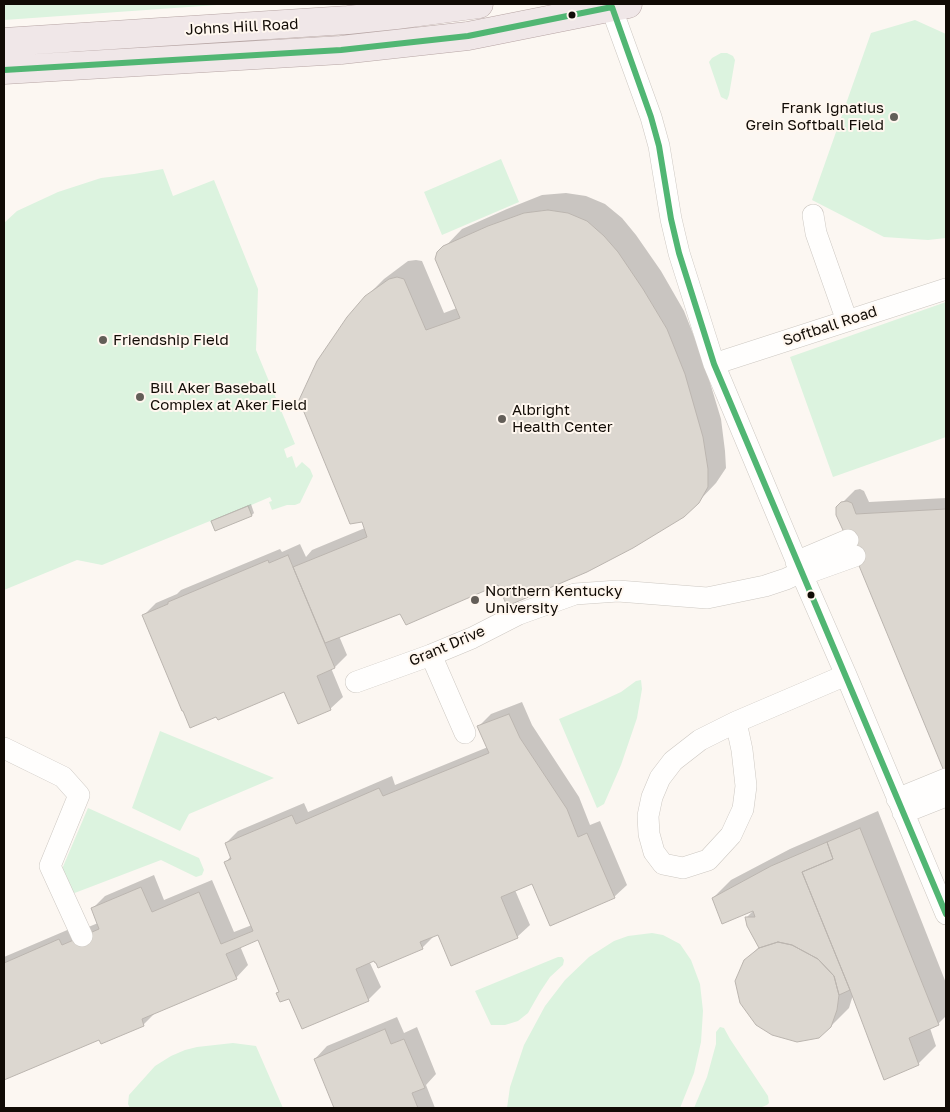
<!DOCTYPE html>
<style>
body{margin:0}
#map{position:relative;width:950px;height:1112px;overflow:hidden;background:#fcf7f2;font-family:"Golos Text",sans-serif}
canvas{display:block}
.frame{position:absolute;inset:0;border:5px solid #110b05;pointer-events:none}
</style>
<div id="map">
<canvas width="950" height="1112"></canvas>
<div class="frame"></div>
</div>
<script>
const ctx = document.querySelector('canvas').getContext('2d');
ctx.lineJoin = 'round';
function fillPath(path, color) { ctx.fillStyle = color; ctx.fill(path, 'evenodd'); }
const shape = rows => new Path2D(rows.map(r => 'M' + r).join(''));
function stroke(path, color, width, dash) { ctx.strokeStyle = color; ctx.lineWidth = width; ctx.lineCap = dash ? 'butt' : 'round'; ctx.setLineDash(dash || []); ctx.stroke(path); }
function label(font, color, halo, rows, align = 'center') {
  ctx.font = font + ' "Golos Text",sans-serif'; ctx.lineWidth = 4; ctx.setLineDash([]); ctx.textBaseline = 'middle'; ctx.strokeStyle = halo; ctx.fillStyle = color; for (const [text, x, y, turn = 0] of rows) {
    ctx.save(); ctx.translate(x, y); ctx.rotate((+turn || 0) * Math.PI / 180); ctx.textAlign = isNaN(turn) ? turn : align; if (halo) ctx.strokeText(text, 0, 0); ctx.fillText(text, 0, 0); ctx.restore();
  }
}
fillPath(shape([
 [4,4,231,4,4,20],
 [915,20,946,34,946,238,928,240,884,237,812,200,871,33],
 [721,53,727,53,733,56,735,60,729,95,727,100,721,97,709,62,712,58],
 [501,159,519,202,442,235,424,192],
 [163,169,173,196,214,180,258,289,256,350,295,444,284,449,287,458,292,456,296,468,302,462,310,469,313,476,300,503,295,505,287,505,272,510,269,502,272,501,270,497,249,506,252,516,215,531,210,521,102,565,77,560,4,590,4,223,17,211,58,192,101,178,134,174],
 [946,302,946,437,833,477,790,357],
 [641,680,642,689,637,718,621,765,604,804,597,808,559,719,597,703,621,692,636,681],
 [160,731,274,778,189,814,180,831,132,808],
 [88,808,199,858,204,870,202,875,196,877,161,860,72,894,62,869],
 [652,933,663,935,680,944,691,960,700,984,703,1011,701,1042,694,1073,680,1108,507,1108,510,1087,524,1045,545,1006,565,980,589,957,614,941,628,936],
 [558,957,562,957,564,960,563,965,550,977,540,992,528,1013,518,1021,505,1025,491,1025,475,991],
 [720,1027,724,1028,730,1039,768,1096,769,1103,767,1105,762,1107,747,1108,694,1108,707,1077,716,1044,716,1032],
 [233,1043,256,1046,283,1108,130,1108,128,1104,129,1095,155,1066,171,1056,185,1050,197,1047]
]), '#dcf3df');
fillPath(shape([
 [566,193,586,196,605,204,622,218,636,235,661,271,684,311,702,356,721,419,725,451,726,468,716,483,698,502,499,583,400,612,339,636,347,655,335,667,331,668,343,697,330,709,285,690,143,616,156,603,177,594,181,590,280,549,282,552,300,544,306,557,312,550,365,528,366,297,384,279,408,261,416,260,422,261,444,313,457,308,439,253,462,229,507,209,542,195],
 [860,489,864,491,869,502,946,498,946,773,842,503,855,490],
 [251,504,254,513,252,515,215,530,212,521,215,519],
 [522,702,532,725,579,797,590,825,600,821,627,885,614,897,533,882,515,890,530,925,517,937,439,933,435,935,422,948,374,960,370,962,370,963,381,987,368,1000,289,997,280,991,258,939,240,946,248,965,236,978,156,1012,144,1024,102,1042,100,1038,4,1079,4,957,72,928,74,933,98,923,92,909,105,896,154,875,164,900,212,880,234,932,252,925,226,862,231,856,226,843,238,831,304,803,308,812,392,776,395,785,488,747,479,726,491,714],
 [878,811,946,983,946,1016,938,1024,930,1028,936,1046,918,1064,853,995,849,1008,831,1026,745,961,759,947,747,917,755,909,713,898,731,880,790,849],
 [397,1017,404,1033,417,1027,436,1074,426,1085,435,1108,336,1108,315,1059,327,1046]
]), '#0003');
const building = shape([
 [548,210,568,213,587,221,604,236,618,252,643,289,667,329,685,374,703,437,708,469,708,487,699,503,684,517,633,548,587,572,507,606,498,585,406,625,400,614,325,643,293,567,367,537,362,522,350,524,299,400,317,361,347,317,365,296,389,279,397,277,404,279,426,330,460,318,435,259,437,252,443,246,488,226,524,213,548,210],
 [847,501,852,503,856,514,946,509,946,776,855,556,836,515,836,507,841,502,847,501],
 [248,506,252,516,215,531,211,521,248,506],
 [288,555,335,668,317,676,331,710,298,724,284,692,218,720,216,717,190,728,183,711,182,711,142,615,168,604,168,602,268,560,269,563,288,555],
 [509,714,520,738,567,809,578,837,587,833,615,898,550,926,532,884,501,897,518,938,451,966,438,935,420,942,423,949,378,968,376,963,375,963,374,961,356,969,369,1001,302,1029,289,999,280,1002,276,993,279,992,258,940,226,954,237,979,142,1019,144,1026,101,1044,99,1040,4,1080,4,963,59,939,62,945,99,929,91,908,141,887,152,912,199,892,221,944,253,931,224,862,231,859,225,843,292,815,296,824,379,788,383,796,489,753,477,726,509,714],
 [860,828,939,1025,909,1038,919,1065,884,1080,850,990,802,872,833,859,827,842,860,828],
 [827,842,833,859,802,872,850,990,839,995,834,976,818,959,792,945,778,942,759,948,747,926,745,917,755,917,753,911,722,924,712,898,771,866,827,842],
 [778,942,792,945,818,959,834,976,839,995,837,1010,831,1027,819,1038,797,1042,772,1035,756,1025,740,1003,735,981,744,960,759,948,778,942],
 [385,1029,391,1044,404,1039,425,1088,412,1093,418,1108,334,1108,314,1059,385,1029]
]);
fillPath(building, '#dcd7d0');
stroke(building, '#bbb5af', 1);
const minor = shape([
 [610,4,651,117,659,146,671,219,679,253,714,364,801,572,846,675,946,914],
 [813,215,816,233,847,321],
 [714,364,946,289],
 [796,562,848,540],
 [802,575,855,556],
 [431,655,465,733],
 [356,682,431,655,472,638,519,614,575,594,618,591,707,598,765,586,786,579,801,572],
 [736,722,742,750,746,786,743,809,731,835,708,860,683,868,663,864,654,852,649,834,648,816,652,797,660,778,673,761,700,740,736,722,846,675],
 [4,748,63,777,79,795,50,866,82,936],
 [897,799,946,779],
 [903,813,946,796]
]);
const major = shape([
 [4,42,348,20,396,15,479,4],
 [4,70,341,50,468,36,628,4]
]);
stroke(minor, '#cdc8c2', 22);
stroke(major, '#b6a5a4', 29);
stroke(minor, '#fffefd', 21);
stroke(major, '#f0e7e8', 28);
stroke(shape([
 [4,70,341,50,468,36,612,7,651,117,659,146,671,219,679,253,714,364,946,914]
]), '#51b673', 6);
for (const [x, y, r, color] of [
 [572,15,4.5,"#110b05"],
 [894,117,5,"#635e58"],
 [103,340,5,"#635e58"],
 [140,397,5,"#635e58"],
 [502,419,5,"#635e58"],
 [811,595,4.5,"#110b05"],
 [475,600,5,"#635e58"]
]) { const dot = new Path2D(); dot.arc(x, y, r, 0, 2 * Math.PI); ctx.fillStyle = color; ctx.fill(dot); stroke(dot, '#fff7ef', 2); }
label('15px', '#110b05', '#fff7ef', [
 ["Johns Hill Road",242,27,-3],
 ["Softball Road",830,326,-18],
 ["Grant Drive",447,646,-23]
]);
label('15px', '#110b05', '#fff7ef', [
 ["Frank Ignatius",884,108,"right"],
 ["Grein Softball Field",884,125,"right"],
 ["Friendship Field",113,340],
 ["Bill Aker Baseball",150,388],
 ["Complex at Aker Field",150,405],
 ["Albright",512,410],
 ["Health Center",512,427],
 ["Northern Kentucky",485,591],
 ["University",485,608]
], 'left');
</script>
